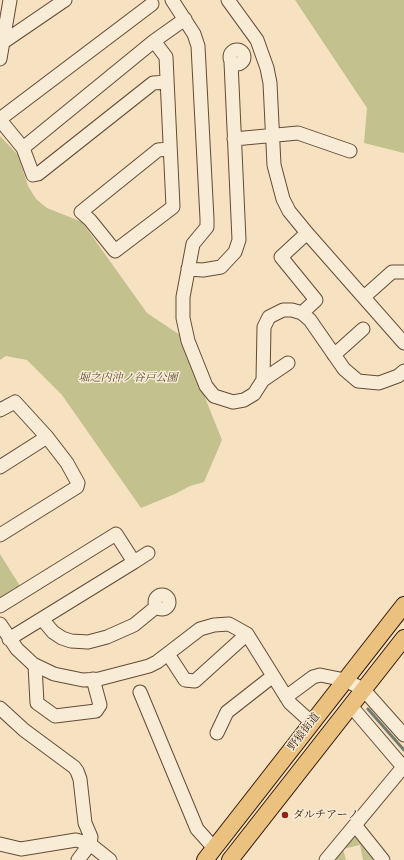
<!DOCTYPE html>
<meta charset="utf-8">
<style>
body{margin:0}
canvas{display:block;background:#f6e2c1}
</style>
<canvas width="404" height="860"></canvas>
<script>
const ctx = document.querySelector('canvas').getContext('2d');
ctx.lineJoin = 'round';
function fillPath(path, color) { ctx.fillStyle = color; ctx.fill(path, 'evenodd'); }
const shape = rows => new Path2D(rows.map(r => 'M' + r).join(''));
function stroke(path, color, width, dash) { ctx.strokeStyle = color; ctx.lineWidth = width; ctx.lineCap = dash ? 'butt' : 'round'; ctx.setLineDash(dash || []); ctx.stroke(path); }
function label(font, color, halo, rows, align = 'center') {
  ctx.font = font + ' "Old Standard TT","Noto Serif JP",serif'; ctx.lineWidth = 3; ctx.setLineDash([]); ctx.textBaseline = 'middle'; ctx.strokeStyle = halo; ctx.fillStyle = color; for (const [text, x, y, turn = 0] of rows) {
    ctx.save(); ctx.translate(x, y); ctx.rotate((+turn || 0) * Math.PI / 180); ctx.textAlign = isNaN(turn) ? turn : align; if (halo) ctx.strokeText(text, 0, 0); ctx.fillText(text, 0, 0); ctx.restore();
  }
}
fillPath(shape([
 [295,0,404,0,404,153,364,143,367,108],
 [0,136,18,155,28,186,36,199,47,208,82,222,147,313,180,335,222,440,204,482,190,486,175,494,141,508,62,395,27,360,6,356,0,360],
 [0,554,20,586,0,598],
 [352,837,360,837,378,860,363,860,360,845,343,849,346,860,333,860]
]), '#c3c18e');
stroke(shape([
 [368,709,404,750]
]), '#727b71', 3);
const minor = shape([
 [172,0,194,34,198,46,207,219,207,227,193,244,183,297,183,318,188,341,206,386,214,396,233,402,244,400,254,394,263,380,264,327,269,317,283,310,292,310,302,313,310,320,344,369,358,381,379,383,398,376,404,371],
 [228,0,257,40,267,68,270,83,274,165,283,199,289,211,307,233,404,343],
 [154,41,166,57,173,207,115,251,90,220,81,212,158,150,169,149],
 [2,43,65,0],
 '230 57a7 7 0 1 1 14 0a7 7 0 1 1-14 0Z',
 [0,59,10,0],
 [0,119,152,4],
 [0,120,23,148,33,175,38,174,153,83,167,82],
 [234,139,298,133,350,151],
 [23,148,154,41,185,19],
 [188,269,203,270,221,267,235,252,239,240,231,62],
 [364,297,392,272,404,272],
 [302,313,316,300,281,257,307,233],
 [334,355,363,329],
 [263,380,288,363],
 [0,410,15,402,47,437,67,463,78,483,77,487,0,535],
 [0,467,47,437],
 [134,562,148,553],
 '155 602a7 7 0 1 1 14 0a7 7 0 1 1-14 0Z',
 [0,606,116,534,134,562,9,639],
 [42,619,53,632,62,638,71,641,88,642,107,637,134,625,156,607],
 [0,624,17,649,33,664,54,674,83,680,99,679,149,666,157,662,200,629,214,625,229,624,247,634,290,703,312,723],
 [168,654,185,680,195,681,247,634],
 [35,665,37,703,55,716,96,711,100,705,93,679],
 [140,692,197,829,214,848],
 [286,697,313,677,320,675,345,680,363,689,404,735],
 [351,706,404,768],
 [0,708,24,730,74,767,77,771,80,779,85,823,91,837,90,844,78,860],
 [217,733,227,712,273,676],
 [355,825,383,860],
 [0,844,21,849,76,840,90,844,110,860],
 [326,860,404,766]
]);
const major = shape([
 [205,860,404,605],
 [230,860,404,638]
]);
stroke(minor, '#634b36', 15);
stroke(major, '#321908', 18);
stroke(minor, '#f9ecd7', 13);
stroke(major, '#ebc180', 16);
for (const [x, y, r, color] of [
 [285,815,4,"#8f2418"]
]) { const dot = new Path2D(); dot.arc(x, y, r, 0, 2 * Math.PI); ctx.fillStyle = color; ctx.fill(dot); stroke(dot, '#f9ecd7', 1.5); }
label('italic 11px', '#5e4b30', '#f9ecd7', [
 ["堀之内沖ノ谷戸公園",128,378]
]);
label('11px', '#321908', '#f9ecd7', [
 ["野猿街道",304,732,-52]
]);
label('11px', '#321908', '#f9ecd7', [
 ["ダルチアーノ",293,815]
], 'left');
</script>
